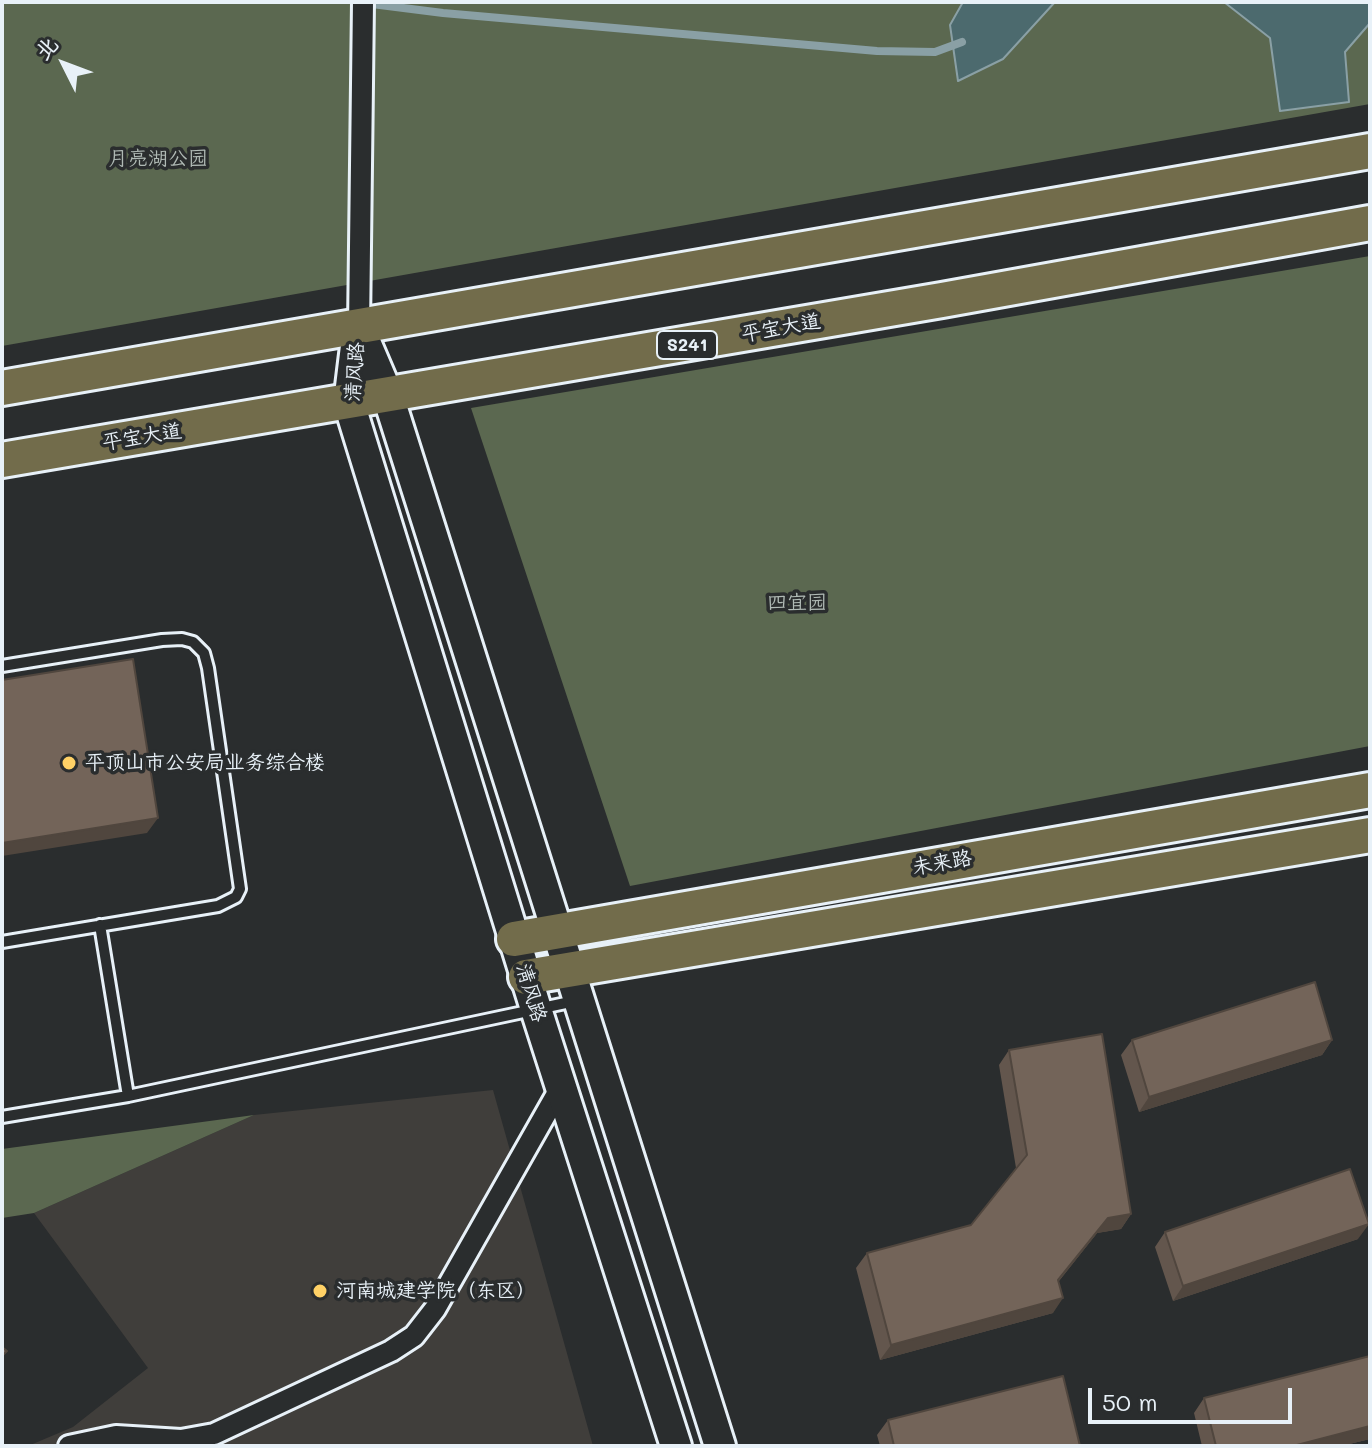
<!DOCTYPE html>
<meta charset="utf-8">
<style>
body{margin:0}
#map{position:relative;width:1372px;height:1448px;overflow:hidden;background:#2a2d2e;font-family:Mali,"LXGW WenKai TC",sans-serif}
canvas{display:block}
.frame{position:absolute;inset:0;border:4px solid #e8f1f8;pointer-events:none}
.north{position:absolute;left:24px;top:24px;width:80px;height:80px;-webkit-text-stroke:6px #2a2d2e;paint-order:stroke;rotate:312deg;font-size:22px;font-weight:700;line-height:32px;text-align:center;color:#e8f1f8}
.north::after{content:'';display:block;margin:auto;width:28px;height:36px;background:#e8f1f8;clip-path:polygon(50% 0,100% 100%,50% 72%,0 100%)}
.scale{position:absolute;left:1088px;top:1388px;width:204px;height:36px;box-sizing:border-box;border:4px solid #e8f1f8;border-top:0;padding-left:10px;font-size:24px;line-height:28px;white-space:nowrap;color:#e8f1f8;-webkit-text-stroke:6px #2a2d2e;paint-order:stroke}
</style>
<div id="map">
<canvas width="1372" height="1448"></canvas>
<div class="frame"></div>
<div class="north">北</div>
<div class="scale">50 m</div>
</div>
<script>
const ctx = document.querySelector('canvas').getContext('2d');
ctx.lineJoin = 'round';
function fillPath(path, color) { ctx.fillStyle = color; ctx.fill(path, 'evenodd'); }
const shape = rows => new Path2D(rows.map(r => 'M' + r).join(''));
function stroke(path, color, width, dash) { ctx.strokeStyle = color; ctx.lineWidth = width; ctx.lineCap = dash ? 'butt' : 'round'; ctx.setLineDash(dash || []); ctx.stroke(path); }
function label(font, color, halo, rows, align = 'center') {
  ctx.font = font + ' Mali,"LXGW WenKai TC",sans-serif'; ctx.lineWidth = 7; ctx.setLineDash([]); ctx.textBaseline = 'middle'; ctx.strokeStyle = halo; ctx.fillStyle = color; for (const [text, x, y, turn = 0] of rows) {
    ctx.save(); ctx.translate(x, y); ctx.rotate((+turn || 0) * Math.PI / 180); ctx.textAlign = isNaN(turn) ? turn : align; if (halo) ctx.strokeText(text, 0, 0); ctx.fillText(text, 0, 0); ctx.restore();
  }
}
fillPath(shape([
 [493,1090,593,1446,28,1446,73,1427,148,1368,34,1213,254,1115]
]), '#403e3b');
fillPath(shape([
 [2,2,1370,2,1370,104,2,346],
 [1370,256,1370,746,630,886,471,408],
 [254,1115,34,1213,2,1218,2,1149]
]), '#5b6850');
const water = shape([
 [963,2,1055,2,1003,59,958,81,950,25,963,2],
 [1224,2,1370,2,1370,23,1345,52,1349,102,1280,111,1270,38,1224,2]
]);
fillPath(water, '#4c6a6e');
stroke(water, '#8aa0a5', 2);
stroke(shape([
 [364,3,443,13,877,51,935,52,962,42]
]), '#8aa0a5', 8);
const lane = shape([
 [2,666,162,640,182,639,193,642,204,653,208,668,240,889,236,897,218,906,2,942],
 [100,925,128,1096],
 [2,1117,128,1096,575,1001]
]);
const street = shape([
 [359,328,363,2],
 [69,1446,116,1436,181,1440,214,1434,391,1351,414,1336,435,1309,561,1087]
]);
const secondary = shape([
 [359,328,388,396,720,1446],
 [358,330,349,403,536,1009,676,1446]
]);
const primary = shape([
 [2,388,1370,151],
 [2,460,942,300,1370,223],
 [514,939,1370,790],
 [526,977,1370,835]
]);
stroke(lane, '#e8f1f8', 16);
stroke(street, '#e8f1f8', 26);
stroke(secondary, '#e8f1f8', 36);
stroke(primary, '#e8f1f8', 40);
stroke(lane, '#2a2d2e', 10);
stroke(street, '#2a2d2e', 20);
stroke(secondary, '#2a2d2e', 30);
stroke(primary, '#726c4b', 34);
fillPath(shape([
 [1132,1040,1332,1040,1322,1055,1139,1112,1121,1055],
 [1009,1050,1131,1214,1121,1229,1097,1233,1059,1281,1053,1313,880,1360,856,1268,867,1253,971,1225,1016,1168,999,1065],
 [1165,1232,1358,1239,1173,1301,1155,1247],
 [1204,1398,1370,1439,1341,1446,1202,1446,1194,1413],
 [888,1420,1080,1446,880,1446,877,1435]
]), '#63564d');
fillPath(shape([
 [158,818,147,833,2,856,2,843],
 [1332,1040,1322,1055,1139,1112,1149,1097],
 [1131,1214,1121,1229,1097,1233,1048,1295,1108,1218],
 [1369,1224,1358,1239,1173,1301,1183,1286],
 [1063,1298,1053,1313,880,1360,891,1345],
 [1370,1426,1370,1439,1341,1446,1293,1446]
]), '#50463e');
const building = shape([
 [133,659,158,818,2,843,2,680,133,659],
 [1315,982,1332,1040,1149,1097,1132,1040,1315,982],
 [1102,1034,1131,1214,1108,1218,1058,1280,1063,1298,891,1345,867,1253,971,1225,1027,1155,1009,1050,1102,1034],
 [1350,1169,1369,1224,1183,1286,1165,1232,1350,1169],
 [2,1347,7,1351,2,1356,2,1347],
 [1370,1356,1370,1426,1293,1446,1216,1446,1204,1398,1370,1356],
 [1063,1376,1080,1446,894,1446,888,1420,1063,1376]
]);
fillPath(building, '#736459');
stroke(building, '#50463e', 2);
for (const [x, y, r, color] of [
 [69,763,8,"#ffd166"],
 [320,1291,8,"#ffd166"]
]) { const dot = new Path2D(); dot.arc(x, y, r, 0, 2 * Math.PI); ctx.fillStyle = color; ctx.fill(dot); stroke(dot, '#2a2d2e', 3); }
for (const [x, y, w] of [
 [687,345,60]
]) { const box = new Path2D(); box.roundRect(x - w / 2, y - 14, w, 28, 6); ctx.fillStyle = '#2a2d2e'; ctx.fill(box); stroke(box, '#e8f1f8', 2); }
label('bold 18px', '#e8f1f8', null, [
 ["S241",687,345]
]);
label('20px', '#b0bab5', '#2a2d2e', [
 ["月亮湖公园",158,159],
 ["四宜园",797,603]
]);
label('20px', '#e8f1f8', '#2a2d2e', [
 ["平宝大道",781,328,-10],
 ["清风路",355,372,-86],
 ["平宝大道",142,437,-9],
 ["未来路",942,863,-10],
 ["清风路",531,993,73]
]);
label('20px', '#e8f1f8', '#2a2d2e', [
 ["平顶山市公安局业务综合楼",85,763],
 ["河南城建学院（东区）",336,1291]
], 'left');
</script>
